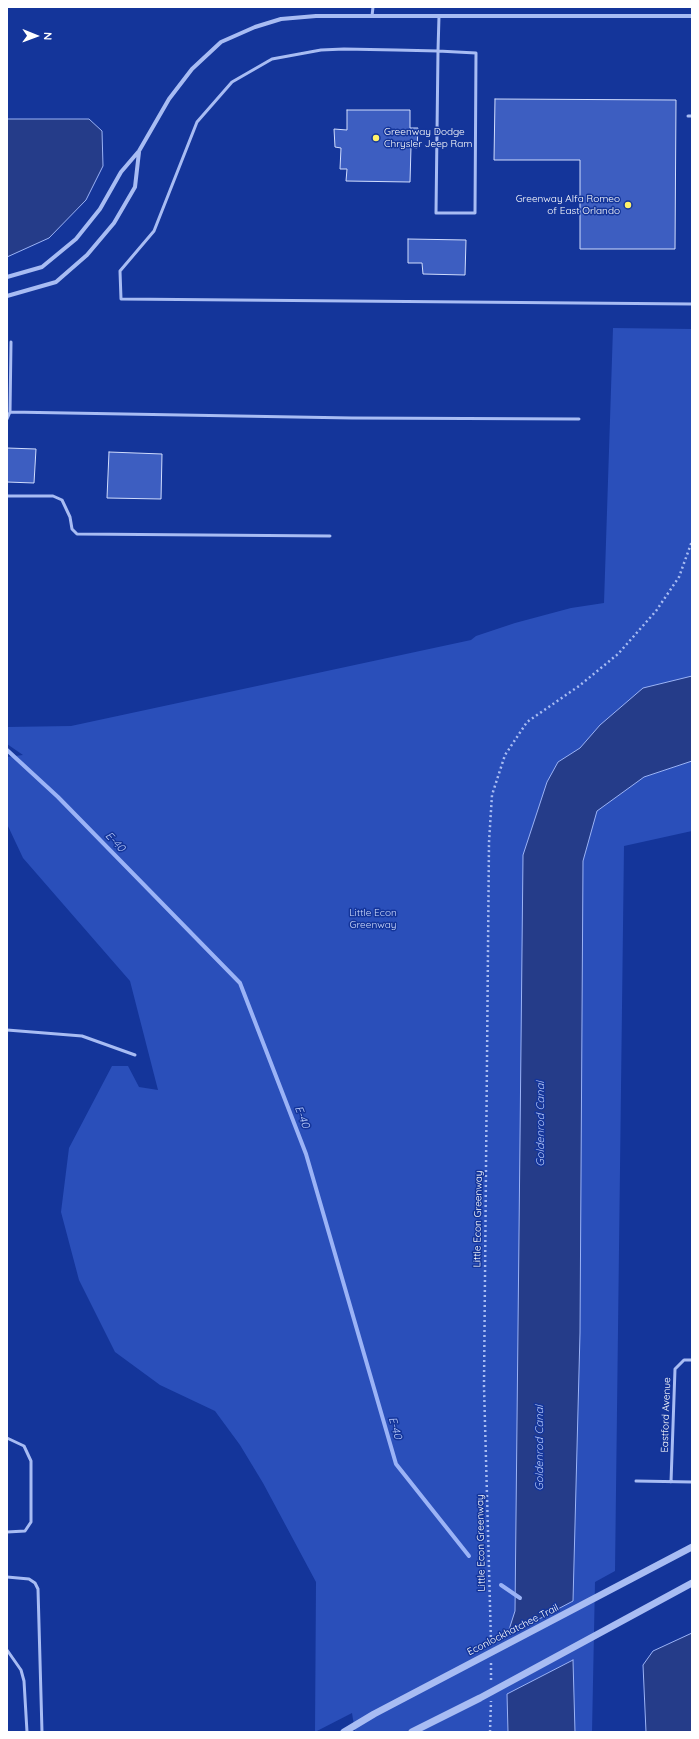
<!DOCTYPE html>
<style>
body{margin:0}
#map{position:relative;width:699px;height:1739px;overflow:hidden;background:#14359a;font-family:Quicksand,sans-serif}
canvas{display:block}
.frame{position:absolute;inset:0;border:8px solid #fff;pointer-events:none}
.north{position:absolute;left:16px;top:16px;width:40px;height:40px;-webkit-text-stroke:3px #14359a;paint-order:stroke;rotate:91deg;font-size:11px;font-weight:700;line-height:16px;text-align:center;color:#fff}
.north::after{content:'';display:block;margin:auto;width:14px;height:18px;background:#fff;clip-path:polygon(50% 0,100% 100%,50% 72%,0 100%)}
</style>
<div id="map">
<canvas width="699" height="1739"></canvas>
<div class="frame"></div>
<div class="north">N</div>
</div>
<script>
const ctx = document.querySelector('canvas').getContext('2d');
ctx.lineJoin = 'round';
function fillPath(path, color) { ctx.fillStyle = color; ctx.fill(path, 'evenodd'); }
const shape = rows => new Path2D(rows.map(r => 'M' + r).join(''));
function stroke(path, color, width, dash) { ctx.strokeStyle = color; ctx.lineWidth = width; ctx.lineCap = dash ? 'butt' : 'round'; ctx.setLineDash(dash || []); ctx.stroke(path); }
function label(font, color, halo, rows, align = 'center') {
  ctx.font = font + ' Quicksand,sans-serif'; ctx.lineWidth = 3; ctx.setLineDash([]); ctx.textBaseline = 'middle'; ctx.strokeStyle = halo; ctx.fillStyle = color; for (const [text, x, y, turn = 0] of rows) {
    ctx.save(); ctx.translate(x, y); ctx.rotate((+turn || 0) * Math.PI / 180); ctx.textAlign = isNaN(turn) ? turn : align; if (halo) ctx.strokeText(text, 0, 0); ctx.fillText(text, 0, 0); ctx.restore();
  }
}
fillPath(shape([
 [613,328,692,329,692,831,624,846,615,1571,595,1582,592,1732,355,1732,352,1713,315,1732,316,1582,263,1483,240,1445,215,1411,160,1385,115,1352,79,1280,61,1212,69,1148,112,1066,128,1066,139,1087,158,1090,130,981,23,858,7,824,7,757,23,755,7,744,7,727,71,726,471,640,476,636,515,623,571,608,604,603]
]), '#2a4fba');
const water = shape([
 [7,119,89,119,102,131,103,166,86,200,49,238,7,257,7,119],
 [692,676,692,761,644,777,597,811,583,861,580,1333,573,1601,507,1636,515,1611,523,855,547,782,558,762,580,748,600,725,643,688,692,676],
 [692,1633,692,1732,646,1732,643,1665,653,1651,692,1633],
 [573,1660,575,1732,508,1732,507,1694,573,1660]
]);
fillPath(water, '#253c89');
stroke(water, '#9bb3f6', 1);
stroke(shape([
 [7,750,58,797,240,983,306,1154,396,1464,469,1556],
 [501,1585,520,1598]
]), '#9bb3f6', 4);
const building = shape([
 [495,99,676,100,675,249,580,249,580,160,494,160,495,99],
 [347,110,410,110,410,128,418,128,417,148,411,147,410,182,346,181,347,169,340,169,341,148,335,147,334,129,347,130,347,110],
 [408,239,466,240,465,275,423,274,422,263,408,263,408,239],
 [7,448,36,449,34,483,7,482,7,448],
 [109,452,162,454,161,499,107,498,109,452]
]);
fillPath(building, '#3d5ec1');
stroke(building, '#d0dcfd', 1);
stroke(shape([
 [491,1642,484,1386,489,842,492,795,505,755,527,722,579,686,618,654,656,611,679,577,692,541],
 [491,1663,491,1682],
 [490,1732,491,1701]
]), '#a8bcf3', 2.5, [2, 3]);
stroke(shape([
 [372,16,373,7],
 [439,16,438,51,436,213,475,213,476,53,438,51,396,50,344,49,321,50,272,59,232,82,197,122,154,231,120,271,121,299,692,304],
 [688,116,692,116],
 [10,412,352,418,579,419],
 [7,419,10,412,11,342],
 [7,496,53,496,62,500,70,517,72,529,77,534,330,536],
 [7,1030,82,1036,135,1055],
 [7,1438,24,1446,31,1461,31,1522,25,1531,7,1532],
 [636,1481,692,1482],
 [671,1482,675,1369,684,1360,692,1360],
 [7,1577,29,1579,35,1583,38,1589,42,1732],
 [7,1650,21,1670,24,1681,27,1732]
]), '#a8bcf3', 3);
stroke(shape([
 [7,277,42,267,76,239,100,209,121,172,139,151,169,99,192,69,221,42,255,27,281,19,316,16,692,16],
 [7,296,56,282,87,255,114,223,135,187,139,152]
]), '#a8bcf3', 4);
stroke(shape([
 [344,1732,374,1714,692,1547],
 [412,1732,480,1698,692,1583]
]), '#a8bcf3', 7);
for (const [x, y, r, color] of [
 [376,138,4,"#fff16a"],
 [628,205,4,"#fff16a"]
]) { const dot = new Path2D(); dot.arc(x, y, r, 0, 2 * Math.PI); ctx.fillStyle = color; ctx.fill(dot); stroke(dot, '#14359a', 1.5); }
label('10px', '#fff', '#14359a', [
 ["Greenway Dodge",384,132],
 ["Chrysler Jeep Ram",384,144],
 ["Greenway Alfa Romeo",620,199,"right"],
 ["of East Orlando",620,211,"right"]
], 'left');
label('10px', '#d0dcfd', '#14359a', [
 ["Little Econ",373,913],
 ["Greenway",373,925]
]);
label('10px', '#fff', '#14359a', [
 ["Little Econ Greenway",478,1219,-89],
 ["Eastford Avenue",666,1415,-88],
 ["Little Econ Greenway",481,1543,-91],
 ["Econlockhatchee Trail",513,1630,-27]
]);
label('italic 11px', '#b5c7f9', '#14359a', [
 ["E-40",115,842,46],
 ["E-40",302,1117,69],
 ["Goldenrod Canal",541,1124,-90],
 ["E-40",395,1428,74],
 ["Goldenrod Canal",540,1448,-90]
]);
</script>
